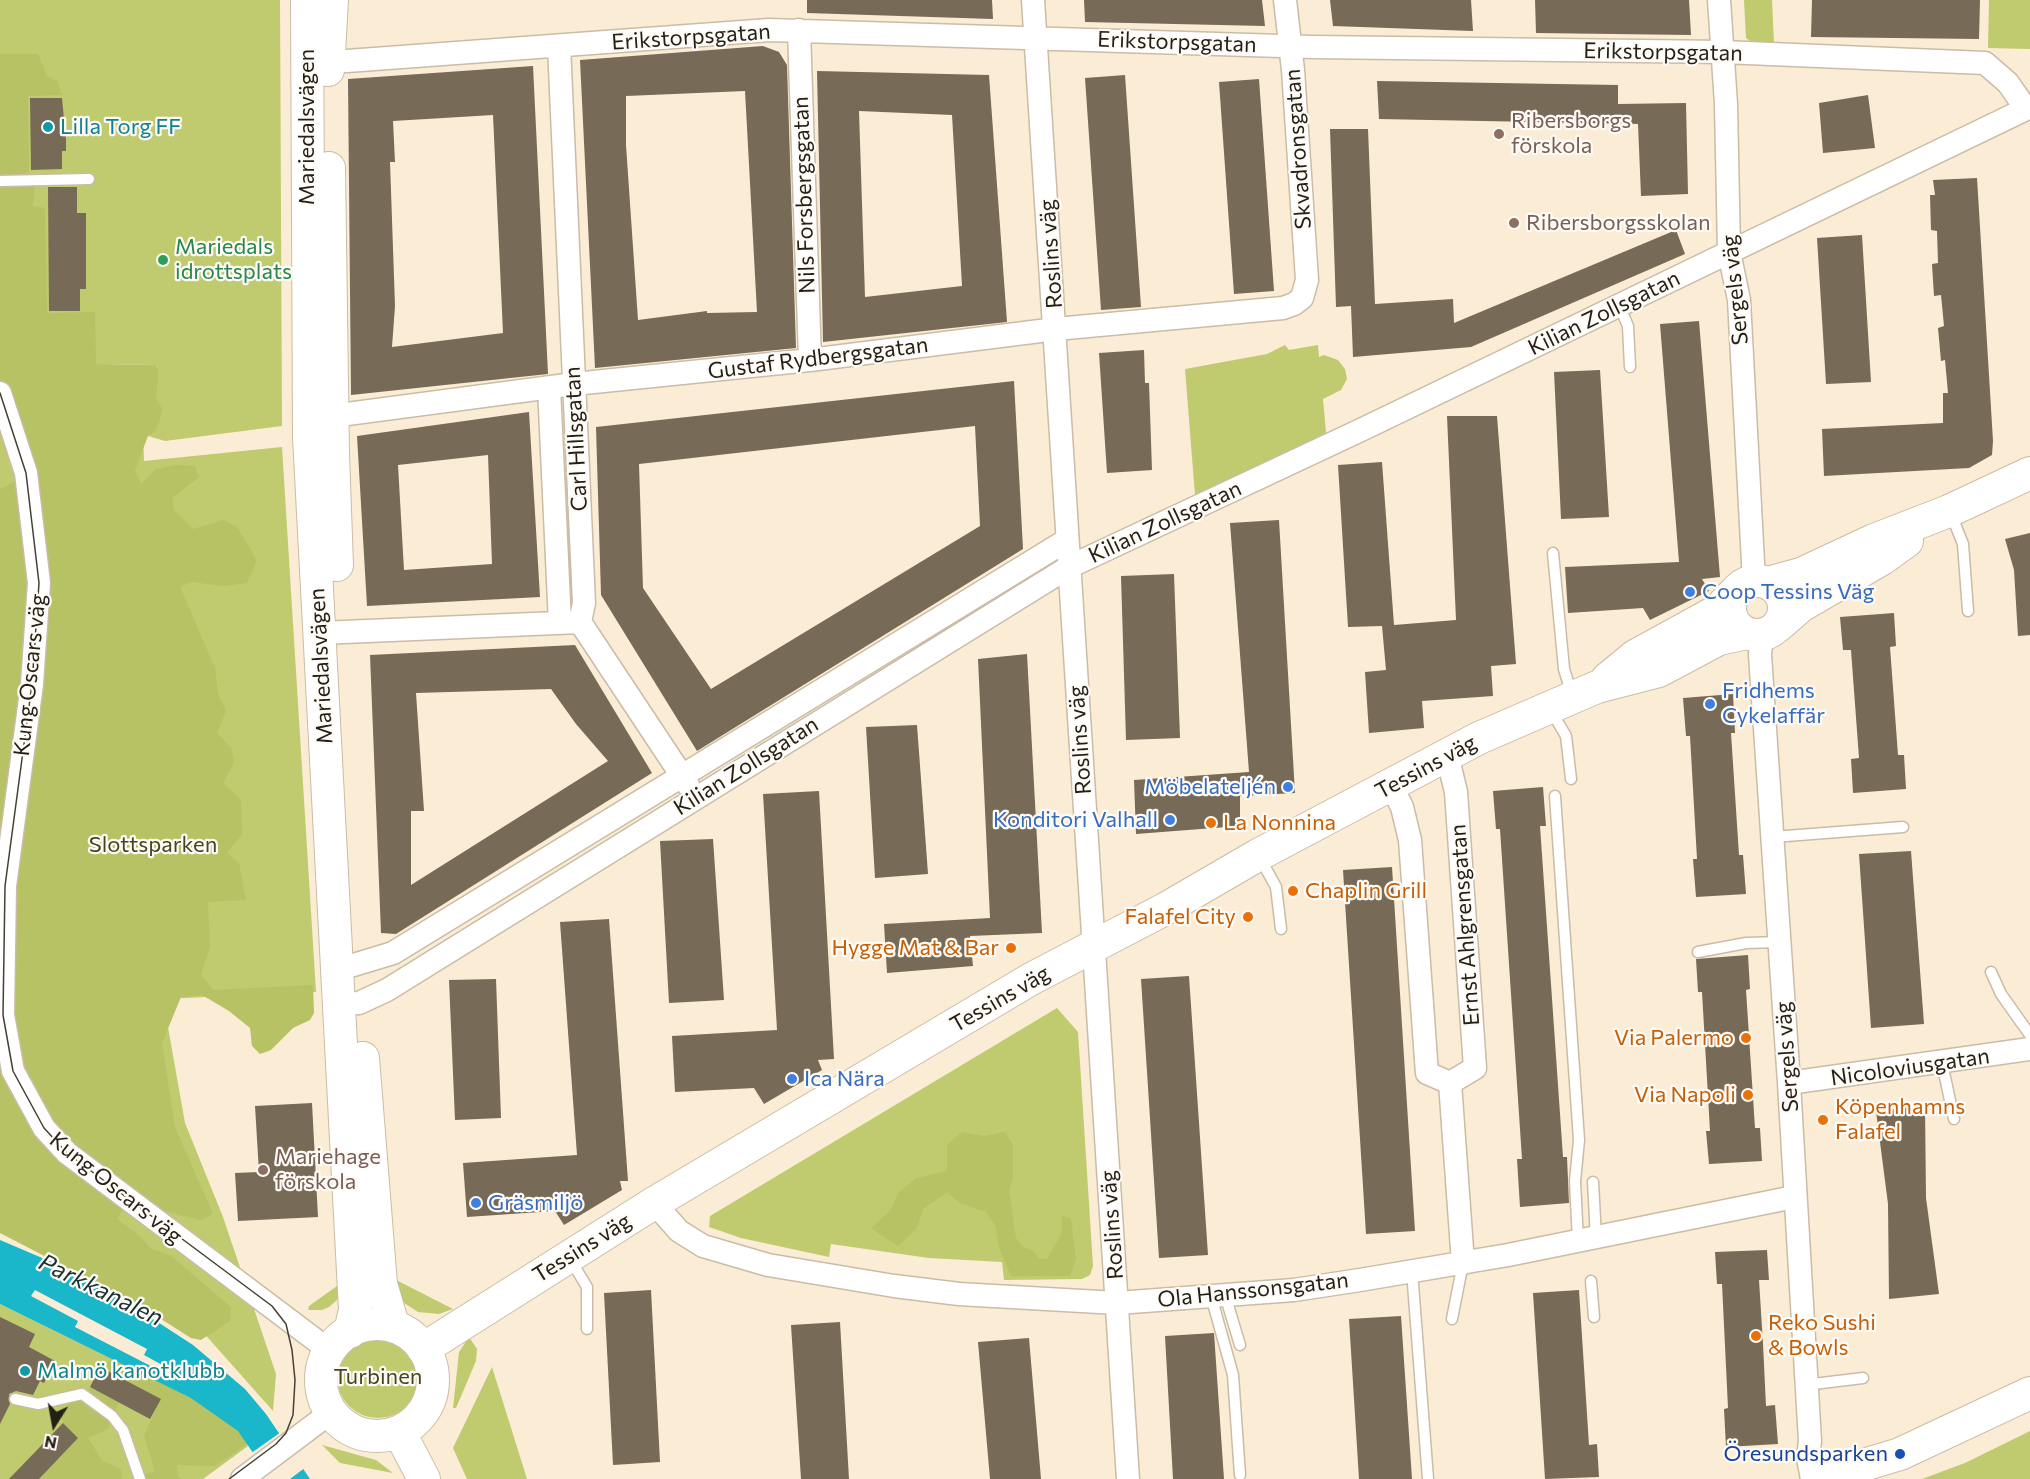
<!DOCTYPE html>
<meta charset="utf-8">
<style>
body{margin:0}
#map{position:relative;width:2030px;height:1479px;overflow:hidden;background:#fbecd5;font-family:Commissioner,sans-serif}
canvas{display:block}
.north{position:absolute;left:24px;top:1395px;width:60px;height:60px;-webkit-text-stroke:4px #fefbf7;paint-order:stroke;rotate:191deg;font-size:16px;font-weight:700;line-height:24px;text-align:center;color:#241f16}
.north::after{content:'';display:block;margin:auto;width:21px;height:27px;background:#241f16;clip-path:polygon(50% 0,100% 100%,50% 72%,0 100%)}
</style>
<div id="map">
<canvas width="2030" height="1479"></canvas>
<div class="north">N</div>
</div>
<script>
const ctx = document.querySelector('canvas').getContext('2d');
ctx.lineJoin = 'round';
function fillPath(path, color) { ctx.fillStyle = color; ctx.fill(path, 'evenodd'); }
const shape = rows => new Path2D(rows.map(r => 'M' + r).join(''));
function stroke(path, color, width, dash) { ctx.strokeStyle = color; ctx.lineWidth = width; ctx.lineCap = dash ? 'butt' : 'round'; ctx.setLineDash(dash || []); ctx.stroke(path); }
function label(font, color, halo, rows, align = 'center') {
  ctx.font = font + ' Commissioner,sans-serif'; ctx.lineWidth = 4.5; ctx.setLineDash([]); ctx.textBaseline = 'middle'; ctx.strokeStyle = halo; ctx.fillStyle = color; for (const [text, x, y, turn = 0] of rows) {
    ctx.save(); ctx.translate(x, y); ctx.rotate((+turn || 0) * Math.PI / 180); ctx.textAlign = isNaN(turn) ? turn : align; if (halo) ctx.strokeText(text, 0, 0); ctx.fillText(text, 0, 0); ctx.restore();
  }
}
fillPath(shape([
 [0,0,280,0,282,426,165,441,148,436,159,370,156,365,95,364,95,313,92,371,141,378,144,461,282,447,316,992,163,999,185,1123,223,1217,276,1374,273,1411,201,1330,0,1227],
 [1744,0,1772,0,1774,44,1754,44,1746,38],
 [1989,0,2030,0,2030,49,1988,48],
 [1285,345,1289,350,1318,345,1319,357,1324,355,1338,360,1345,369,1347,379,1341,390,1323,399,1326,433,1195,495,1185,369,1267,354],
 [1057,1008,1078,1032,1093,1266,1090,1275,1082,1279,1004,1280,1002,1262,929,1258,831,1244,829,1257,741,1238,709,1227,710,1216],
 [392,1281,398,1281,453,1309,439,1314,418,1312,398,1299],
 [344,1285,337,1300,329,1307,322,1310,308,1310,309,1306,337,1286],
 [0,1304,191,1398,238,1431,248,1446,203,1479,0,1479],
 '337 1377a41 41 0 1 1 82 0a41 41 0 1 1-82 0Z',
 [469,1337,477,1349,476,1361,456,1408,453,1408,459,1352],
 [492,1367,527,1479,467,1479,453,1448],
 [2030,1431,2030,1479,1922,1479,1965,1463],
 [322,1445,376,1460,393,1473,340,1463]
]), '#bfcb6e');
fillPath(shape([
 [0,54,38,54,47,76,57,81,62,95,28,96,29,170,20,177,35,181,33,206,45,208,47,313,95,312,96,364,156,365,159,370,156,397,162,409,160,420,155,431,148,436,135,470,141,484,156,469,175,465,195,466,199,477,172,498,174,510,193,529,224,520,237,527,257,560,247,583,223,586,191,582,180,587,215,668,218,694,226,711,217,733,232,749,234,763,223,783,241,800,242,834,227,853,239,863,246,900,208,902,210,947,201,974,213,990,313,985,314,1013,310,1020,293,1028,271,1050,260,1054,252,1046,250,1028,229,1011,202,995,181,997,162,1043,175,1127,213,1214,201,1220,165,1211,133,1193,117,1219,140,1236,150,1248,171,1256,231,1307,230,1321,201,1340,191,1338,139,1305,0,1233,0,489,16,481,4,429,0,435],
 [1008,1131,1006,1133,1013,1145,1013,1179,1009,1190,1016,1238,1023,1247,1034,1252,1039,1259,1047,1259,1062,1233,1062,1215,1071,1219,1076,1259,1070,1276,1011,1276,999,1247,995,1225,986,1212,960,1203,947,1192,923,1209,917,1228,898,1246,871,1228,890,1211,899,1192,917,1178,947,1171,947,1145,962,1132,984,1136],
 [118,1357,177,1387,253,1440,215,1466,177,1465,178,1476,182,1479,144,1479,143,1475,155,1471,144,1436,160,1399,108,1372,108,1362],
 [90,1387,119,1402,108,1429,88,1438,102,1460,121,1469,122,1479,39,1479,78,1438,63,1423,62,1413,68,1403,82,1400]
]), '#b6c264');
fillPath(shape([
 [0,1240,54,1263,136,1308,193,1345,245,1389,266,1414,310,1479,271,1479,238,1431,191,1398,0,1304]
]), '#19b7c9');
fillPath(shape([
 [35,1290,147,1349,144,1355,177,1373,174,1378,75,1327,78,1321,31,1296],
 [281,1432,306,1467,290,1479,267,1479,250,1454]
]), '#fbecd5');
fillPath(shape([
 [807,0,992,0,993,19,807,13],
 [1084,0,1262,0,1265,26,1085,22],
 [1330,0,1471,0,1473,31,1333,26],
 [1535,0,1689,0,1691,35,1536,33],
 [1812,0,1980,0,1979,39,1811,37],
 [763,46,779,52,787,65,796,348,595,368,580,60],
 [745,91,757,312,707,313,707,311,638,320,626,145,626,96],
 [533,66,548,374,351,395,348,79],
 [493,115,503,333,392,347,395,306,390,162,395,162,393,121],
 [817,71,989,75,1007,322,823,342],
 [859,111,952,115,962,286,865,297],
 [1125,75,1141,307,1101,310,1085,78],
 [1259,79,1274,291,1234,294,1219,82],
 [1377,81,1618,85,1618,104,1686,103,1688,194,1641,196,1638,124,1379,119],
 [1868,95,1875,148,1823,153,1819,103],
 [30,98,62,98,66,140,66,151,62,151,62,169,31,170],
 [1330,129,1368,129,1375,304,1453,299,1454,323,1676,230,1685,254,1471,347,1353,357,1351,306,1336,307],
 [1977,178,1993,441,1992,455,1969,468,1824,476,1822,429,1943,423,1943,393,1948,393,1945,360,1941,361,1938,328,1944,326,1941,295,1934,296,1932,264,1938,263,1937,231,1931,230,1930,195,1935,195,1933,180],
 [48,187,77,187,77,213,86,213,86,289,80,289,80,311,49,311],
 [1862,235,1871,382,1826,384,1817,238],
 [1699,321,1720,577,1702,579,1709,591,1650,620,1643,608,1568,613,1565,567,1679,562,1660,324],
 [1144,350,1145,383,1149,383,1152,470,1107,473,1099,353],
 [1600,370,1609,517,1561,519,1554,372],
 [1014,381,1023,549,697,751,601,595,596,427],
 [975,426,980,526,711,689,643,588,639,464],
 [529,412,540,597,367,606,357,436],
 [488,455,492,564,404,570,398,465],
 [1447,416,1497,416,1516,664,1491,666,1493,696,1422,701,1424,728,1369,733,1365,672,1386,670,1382,626,1348,627,1338,465,1382,462,1394,625,1456,620],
 [1279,520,1295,793,1240,796,1240,826,1136,834,1134,780,1249,772,1230,523],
 [2030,533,2030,635,2018,636,2014,570,2005,539],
 [1174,574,1180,738,1126,740,1121,576],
 [1894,613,1896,646,1890,647,1898,755,1904,755,1906,789,1853,793,1851,759,1859,758,1851,650,1843,650,1840,617],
 [575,645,652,773,396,934,381,933,370,655],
 [551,689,576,724,608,761,411,885,411,811,424,811,416,693],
 [1027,654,1042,933,970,936,973,966,887,973,884,924,990,918,978,659],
 [1733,694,1735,733,1731,733,1739,855,1743,855,1746,894,1696,897,1693,859,1697,859,1690,736,1686,736,1683,698],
 [917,725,928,874,875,878,866,727],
 [1543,787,1546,826,1540,826,1563,1157,1567,1157,1569,1203,1520,1207,1517,1159,1522,1159,1500,829,1496,829,1493,791],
 [819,791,834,1059,818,1060,822,1070,764,1104,754,1088,675,1092,672,1036,777,1030,763,794],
 [713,839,724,1000,669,1003,660,841],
 [1911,851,1924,1024,1871,1028,1859,854],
 [1392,867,1415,1231,1366,1234,1343,870],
 [609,919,628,1181,620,1181,622,1190,564,1225,555,1211,467,1217,463,1163,577,1155,560,922],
 [1748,955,1750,989,1746,990,1755,1128,1760,1128,1762,1161,1709,1164,1706,1131,1710,1131,1702,992,1698,992,1696,959],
 [1189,976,1208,1255,1159,1258,1141,979],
 [496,979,501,1118,455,1120,449,980],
 [312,1103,318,1217,238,1221,235,1173,259,1172,255,1106],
 [1925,1106,1926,1198,1939,1294,1889,1299,1888,1204,1876,1111],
 [1767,1250,1769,1280,1759,1280,1763,1344,1766,1406,1775,1405,1778,1444,1726,1447,1724,1409,1728,1408,1722,1284,1717,1284,1715,1252],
 [651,1290,660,1462,613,1465,604,1293],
 [1579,1290,1589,1445,1597,1444,1599,1477,1545,1479,1533,1293],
 [1401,1316,1412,1479,1359,1479,1349,1319],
 [0,1317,35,1334,29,1347,55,1361,44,1383,40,1381,33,1395,16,1391,9,1394,10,1404,0,1424],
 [840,1322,849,1479,801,1479,791,1325],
 [1214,1333,1224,1479,1173,1479,1165,1336],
 [1029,1338,1041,1479,990,1479,978,1342],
 [100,1367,161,1399,150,1419,90,1387],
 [63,1423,78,1438,39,1479,9,1479]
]), '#776a56');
const lane = shape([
 [0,181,89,179],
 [1619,305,1628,326,1630,367],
 [1951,514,1963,544,1968,611],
 [1553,553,1564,669,1572,695],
 [1550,709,1566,736,1571,779],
 [1555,796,1579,1140,1575,1181,1578,1241],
 [1773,837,1903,827],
 [1260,858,1276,887,1281,929],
 [1698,952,1746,943,1780,942],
 [1991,972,2001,994,2030,1035],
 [1942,1063,1954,1119],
 [1593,1182,1596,1238],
 [570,1259,587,1287,587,1329],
 [1412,1271,1428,1479],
 [1591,1281,1594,1317],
 [1225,1295,1240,1345],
 [1211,1296,1233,1375,1240,1475],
 [1452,1319,1463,1263],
 [1805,1385,1863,1378],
 [15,1399,38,1404,82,1394,112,1416,123,1430,140,1479]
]);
const street = shape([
 [1033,0,1128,1479],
 [1719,0,1726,104,1729,252,1739,300,1754,581],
 [799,30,810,360],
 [559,46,584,603,580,622,688,785],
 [315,60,347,61,769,30,1313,47,1723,52,1985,63,2008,83,2026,109],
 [549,388,560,623],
 [0,393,26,473,39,583,32,684,5,886,3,1015,13,1071,44,1128,67,1153,330,1351],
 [332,416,574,384,810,360,1056,329,1283,308,1294,304,1302,298,1307,280,1293,70,1285,0],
 [320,633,580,622],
 [1762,634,1760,655,1789,1083,1810,1441,1808,1458,1812,1479],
 [1447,755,1456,792,1475,1068,1450,1083],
 [1391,785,1402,807,1410,840,1427,1073,1450,1083],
 [337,970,393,953,1067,540],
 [339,1004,359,1003,387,990,1069,567,1363,429,2030,107],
 [1450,1083,1463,1263],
 [1789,1083,2030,1049],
 [654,1203,679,1231,703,1246,768,1265,894,1286,959,1294,1117,1303,1294,1290,1360,1280,1508,1255,1794,1197],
 [242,1479,330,1413]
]);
const secondary = shape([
 [307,0,309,437,355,1310,350,1332],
 [328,70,332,0],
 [329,168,333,454,337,565],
 '1730 608a27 27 0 1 1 54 0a27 27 0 1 1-54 0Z',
 [1768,583,1801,574,1874,540,1949,511,2030,473],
 [1778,626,1801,606,1882,559,1907,541],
 [1607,679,1635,656,1717,611,1734,593],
 [363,1058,381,1284,393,1325],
 '321 1380a56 56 0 1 1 112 0a56 56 0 1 1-112 0Z',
 [423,1349,654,1203,1031,979,1165,909,1258,855,1479,738,1597,687,1659,671,1719,639,1747,633],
 [400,1433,424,1479],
 [1817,1479,1900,1454,2030,1393]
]);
stroke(lane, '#cabca6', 13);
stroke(street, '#cabca6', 25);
stroke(secondary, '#cabca6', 34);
stroke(lane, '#fff', 10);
stroke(street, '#fff', 22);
stroke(secondary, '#fff', 32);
stroke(shape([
 [0,393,26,473,39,583,32,684,5,886,3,1015,13,1071,44,1128,67,1153,272,1306,286,1324,292,1350,295,1380,293,1415,286,1433,276,1444,229,1479]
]), '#463f34', 1.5);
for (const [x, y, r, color] of [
 [48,127,6,"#0f9aa8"],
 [1499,134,6,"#8d6e63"],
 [1514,223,6,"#8d6e63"],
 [163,260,6,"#2e9e5b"],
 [1690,592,6,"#3f7fe0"],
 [1710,704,6,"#3f7fe0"],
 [1288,787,6,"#3f7fe0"],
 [1170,820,6,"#3f7fe0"],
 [1211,823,6,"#e8710a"],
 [1293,891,6,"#e8710a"],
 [1248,917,6,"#e8710a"],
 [1011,948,6,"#e8710a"],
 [1746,1038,6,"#e8710a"],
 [792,1079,6,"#3f7fe0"],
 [1748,1095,6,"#e8710a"],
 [1823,1120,6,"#e8710a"],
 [263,1170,6,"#8d6e63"],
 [476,1203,6,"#3f7fe0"],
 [1756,1336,6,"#e8710a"],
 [25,1371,6,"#0f9aa8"],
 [1900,1454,6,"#1a4fb4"]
]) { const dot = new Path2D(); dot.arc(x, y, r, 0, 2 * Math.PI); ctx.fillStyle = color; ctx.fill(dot); stroke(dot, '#fefbf7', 2); }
label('22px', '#241f16', '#fefbf7', [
 ["Erikstorpsgatan",691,37,-4],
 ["Erikstorpsgatan",1177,42,2],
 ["Erikstorpsgatan",1663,52,1],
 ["Mariedalsvägen",307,127,-90],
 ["Skvadronsgatan",1298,149,-94],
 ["Nils Forsbergsgatan",804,195,-92],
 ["Roslins väg",1051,254,-94],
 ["Sergels väg",1735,290,-96],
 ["Kilian Zollsgatan",1604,313,-26],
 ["Gustaf Rydbergsgatan",818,358,-7],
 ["Carl Hillsgatan",576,439,-93],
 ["Kilian Zollsgatan",1165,522,-25],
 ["Mariedalsvägen",321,666,-93],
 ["Kung Oscars väg",30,675,-84],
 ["Roslins väg",1080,740,-94],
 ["Kilian Zollsgatan",746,766,-32],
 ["Tessins väg",1426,767,-28],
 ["Ernst Ahlgrensgatan",1465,925,-94],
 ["Tessins väg",1000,999,-30],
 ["Sergels väg",1787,1057,-94],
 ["Nicoloviusgatan",1910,1067,-8],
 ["Kung Oscars väg",116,1188,39],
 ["Roslins väg",1112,1225,-94],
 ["Tessins väg",582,1248,-32],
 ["Ola Hanssonsgatan",1253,1290,-6]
]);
label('22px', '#785e54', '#fefbf7', [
 ["Ribersborgs",1511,121],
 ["förskola",1511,146],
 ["Ribersborgsskolan",1526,223],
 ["Mariehage",275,1157],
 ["förskola",275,1182]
], 'left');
label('22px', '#0d838f', '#fefbf7', [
 ["Lilla Torg FF",60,127],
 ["Malmö kanotklubb",37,1371]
], 'left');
label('22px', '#27864d', '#fefbf7', [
 ["Mariedals",175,247],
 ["idrottsplats",175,272]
], 'left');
label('22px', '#366cbe', '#fefbf7', [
 ["Coop Tessins Väg",1702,592],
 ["Fridhems",1722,691],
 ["Cykelaffär",1722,716],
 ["Möbelateljén",1276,787,"right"],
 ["Konditori Valhall",1158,820,"right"],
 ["Ica Nära",804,1079],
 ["Gräsmiljö",488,1203]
], 'left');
label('22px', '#c56008', '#fefbf7', [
 ["La Nonnina",1223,823],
 ["Chaplin Grill",1305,891],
 ["Falafel City",1236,917,"right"],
 ["Hygge Mat & Bar",999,948,"right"],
 ["Via Palermo",1734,1038,"right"],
 ["Via Napoli",1736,1095,"right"],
 ["Köpenhamns",1835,1107],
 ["Falafel",1835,1132],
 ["Reko Sushi",1768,1323],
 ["& Bowls",1768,1348]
], 'left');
label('22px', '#42461f', '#fefbf7', [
 ["Slottsparken",153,845],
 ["Turbinen",378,1377]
]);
label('22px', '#164399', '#fefbf7', [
 ["Öresundsparken",1888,1454]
], 'right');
label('italic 24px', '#193034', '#fefbf7', [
 ["Parkkanalen",101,1290,26]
]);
</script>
